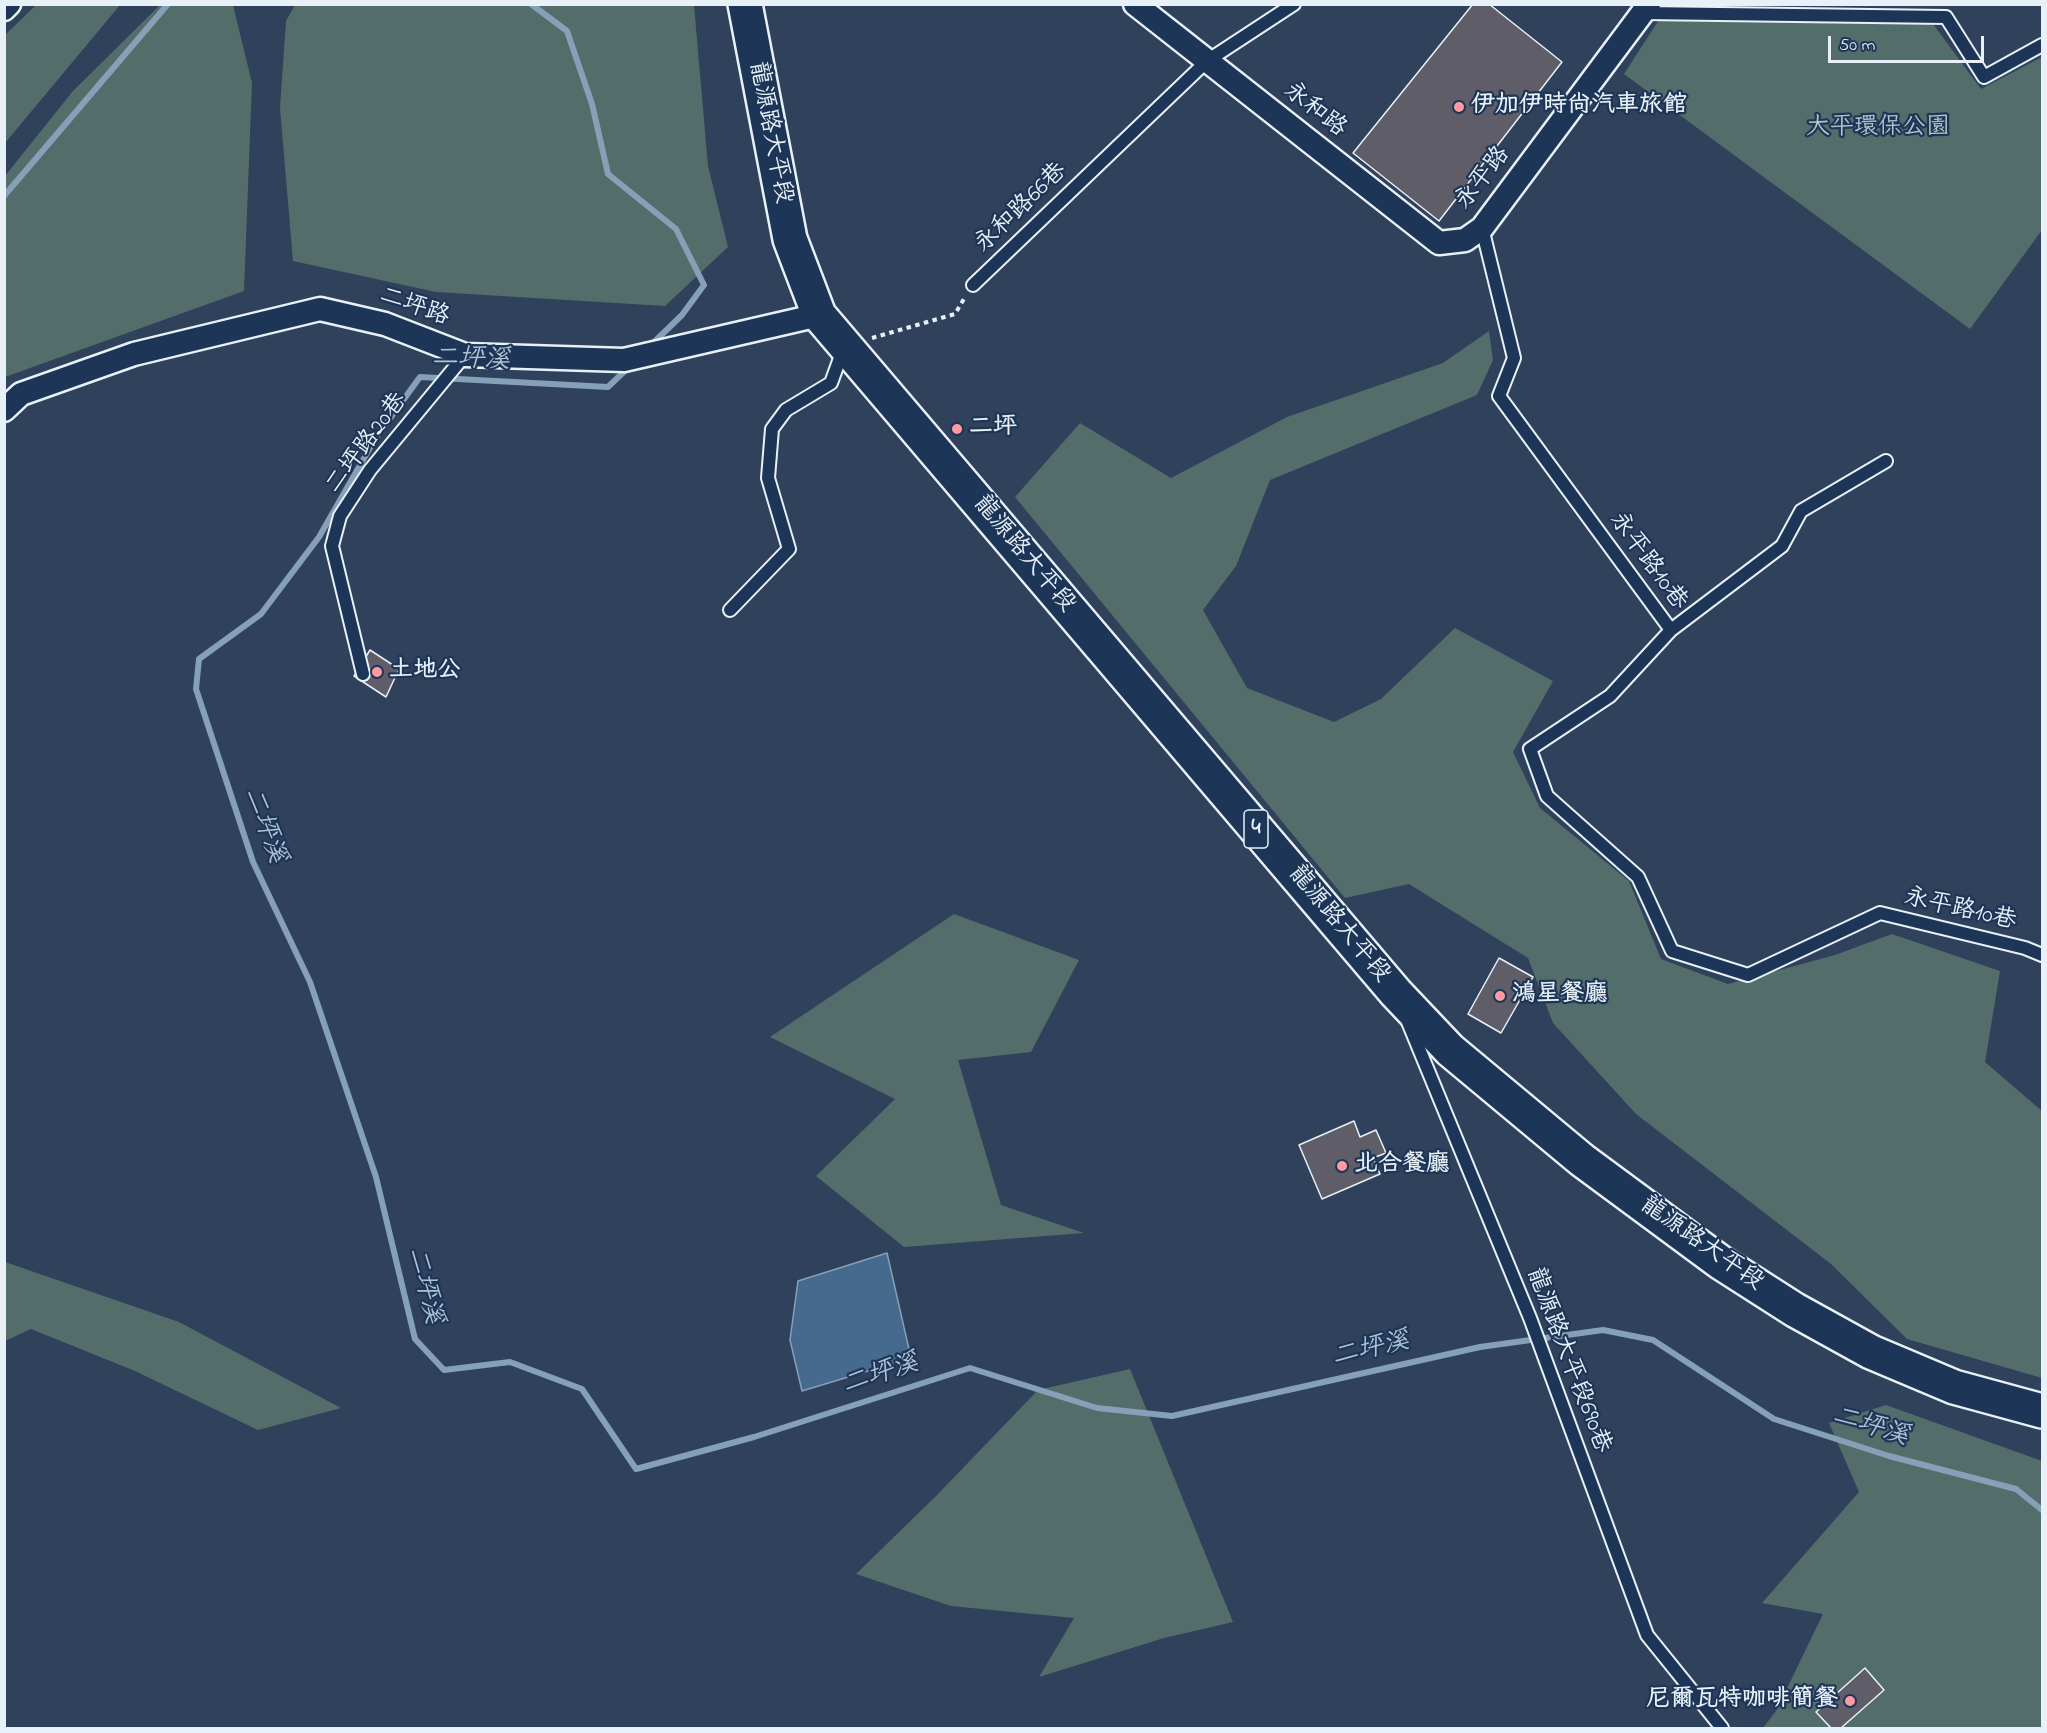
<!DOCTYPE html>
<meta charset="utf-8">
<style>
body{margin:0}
#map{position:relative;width:2047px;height:1733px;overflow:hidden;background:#30415c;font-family:"Indie Flower",sans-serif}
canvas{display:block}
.frame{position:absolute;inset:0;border:6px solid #e8f1f8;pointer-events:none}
.scale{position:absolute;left:1828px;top:36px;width:156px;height:27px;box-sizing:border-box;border:3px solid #e8f1f8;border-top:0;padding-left:8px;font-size:18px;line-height:21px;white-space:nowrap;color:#e8f1f8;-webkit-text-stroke:4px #1d3557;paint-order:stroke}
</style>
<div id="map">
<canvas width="2047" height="1733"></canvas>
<div class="frame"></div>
<div class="scale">50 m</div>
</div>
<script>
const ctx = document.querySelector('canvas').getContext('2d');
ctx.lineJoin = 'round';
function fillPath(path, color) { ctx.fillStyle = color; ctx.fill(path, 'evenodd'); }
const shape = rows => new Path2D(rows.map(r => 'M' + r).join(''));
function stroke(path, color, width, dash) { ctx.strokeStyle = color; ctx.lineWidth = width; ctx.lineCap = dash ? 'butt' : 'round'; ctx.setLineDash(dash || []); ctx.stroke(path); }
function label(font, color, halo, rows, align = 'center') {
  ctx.font = font + ' "Indie Flower","LXGW WenKai TC",sans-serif'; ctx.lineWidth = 4.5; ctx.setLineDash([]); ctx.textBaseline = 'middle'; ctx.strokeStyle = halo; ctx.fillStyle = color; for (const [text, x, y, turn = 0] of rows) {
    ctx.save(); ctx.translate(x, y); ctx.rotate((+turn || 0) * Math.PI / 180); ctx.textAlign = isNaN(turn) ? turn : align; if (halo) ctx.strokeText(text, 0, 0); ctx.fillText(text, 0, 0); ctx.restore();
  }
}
fillPath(shape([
 [36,5,120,5,5,143,5,35],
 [160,5,233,5,252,83,244,291,5,377,5,176,73,91],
 [295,5,694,5,708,166,728,247,665,306,436,292,293,261,280,108,286,21],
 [1662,15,1933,24,1981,89,2042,57,2042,230,1970,329,1624,74],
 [1489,331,1493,360,1477,395,1270,480,1236,566,1203,610,1247,688,1334,722,1381,699,1455,628,1553,681,1513,752,1540,808,1629,881,1661,959,1728,984,1835,955,1892,934,2000,971,1985,1062,2042,1111,2042,1378,1907,1339,1831,1264,1636,1114,1553,1023,1528,958,1409,884,1345,898,1015,497,1080,423,1171,478,1287,417,1443,363],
 [954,914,1079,960,1031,1052,958,1060,1001,1205,1084,1233,904,1247,816,1176,895,1099,770,1037],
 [5,1262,179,1322,341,1408,258,1430,135,1371,31,1329,5,1341],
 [1130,1369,1233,1622,1164,1638,1039,1677,1074,1618,951,1606,856,1574,937,1495,1038,1390],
 [1886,1405,2042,1461,2042,1728,1763,1728,1776,1711,1823,1614,1762,1603,1859,1492,1829,1423]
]), '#536d6b');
const water = shape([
 [887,1253,911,1358,802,1391,790,1340,798,1281,887,1253]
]);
fillPath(water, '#456a8d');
stroke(water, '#86a0b8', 1.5);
stroke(shape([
 [531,4,567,31,592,104,608,174,676,229,704,285,682,315,650,346],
 [4,196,168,4],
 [630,366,608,387,420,377,375,439,319,537,261,614,199,659,196,689,253,862,310,982,376,1177,415,1339,444,1370,510,1362,582,1389,636,1469,754,1437,970,1368,1097,1408,1172,1416,1480,1347,1603,1330,1653,1340,1774,1419,1889,1456,2016,1489,2042,1510]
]), '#86a0b8', 6);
const building = shape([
 [1473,4,1489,4,1562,62,1439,221,1353,153,1473,4],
 [370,650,399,669,386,697,354,676,370,650],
 [1499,958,1533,977,1501,1033,1468,1014,1499,958],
 [1354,1121,1360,1137,1376,1130,1386,1153,1373,1158,1380,1174,1322,1199,1299,1145,1354,1121],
 [1865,1668,1884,1690,1841,1728,1831,1728,1816,1712,1865,1668]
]);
fillPath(building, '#5e5d68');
stroke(building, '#e8f1f8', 1.5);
const service = shape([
 [1643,13,1946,17,1984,77,2042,45],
 [1482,228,1514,358,1499,396,1671,630,1610,696,1530,749,1547,796,1638,877,1672,951,1748,975,1880,913,2025,948,2042,955],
 [973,285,1207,61,1294,4],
 [730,610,789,549,768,478,772,429,786,410,831,383,843,350],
 [1671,630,1782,546,1801,511,1886,461],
 [363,674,332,546,340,516,370,470,465,355],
 [1408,1022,1530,1318,1647,1635,1722,1728]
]);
const minor = shape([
 [1135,4,1439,243,1465,240,1482,228,1649,4],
 [4,9,9,4],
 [4,410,21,394,134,354,320,309,385,324,465,355,624,360,819,315]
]);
const primary = shape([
 [745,4,790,239,819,315,1396,993,1450,1050,1582,1160,1720,1262,1795,1310,1871,1352,1954,1387,2042,1411]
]);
stroke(service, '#e8f1f8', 16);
stroke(minor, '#e8f1f8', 27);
stroke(primary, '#e8f1f8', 38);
stroke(shape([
 [872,338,955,314,965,297]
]), '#e8f1f8', 4, [4.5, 4.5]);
stroke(service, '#1d3557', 12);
stroke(minor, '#1d3557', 22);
stroke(primary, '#1d3557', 33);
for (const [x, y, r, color] of [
 [1459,107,6,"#ff9aa2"],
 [957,429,6,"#ff9aa2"],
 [377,672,6,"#ff9aa2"],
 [1500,996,6,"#ff9aa2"],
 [1342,1166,6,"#ff9aa2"],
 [1850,1701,6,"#ff9aa2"]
]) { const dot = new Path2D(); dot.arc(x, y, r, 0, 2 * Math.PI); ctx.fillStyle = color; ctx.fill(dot); stroke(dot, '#1d3557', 2); }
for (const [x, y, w] of [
 [1256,829,24]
]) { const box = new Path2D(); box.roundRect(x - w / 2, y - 19, w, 38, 4.5); ctx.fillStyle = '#1d3557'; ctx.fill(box); stroke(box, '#e8f1f8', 1.5); }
label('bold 22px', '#e8f1f8', null, [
 ["4",1256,829]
]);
label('bold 24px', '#e8f1f8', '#1d3557', [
 ["伊加伊時尚汽車旅館",1471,107],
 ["二坪",969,429],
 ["土地公",389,672],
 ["鴻星餐廳",1512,996],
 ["北合餐廳",1354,1166],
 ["尼爾瓦特咖啡簡餐",1838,1701,"right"]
], 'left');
label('24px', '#e8f1f8', '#1d3557', [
 ["永和路",1314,111,38],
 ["龍源路大平段",769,133,79],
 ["永平路",1484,179,-52],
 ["永和路66巷",1022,209,-44],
 ["二坪路",414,308,19],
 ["二坪路20巷",368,444,-53],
 ["龍源路大平段",1023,555,50],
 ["永平路10巷",1647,562,54],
 ["永平路10巷",1960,911,13],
 ["龍源路大平段",1338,925,50],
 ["龍源路大平段",1701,1245,35],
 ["龍源路大平段690巷",1567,1361,69]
]);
label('24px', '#b4c3c7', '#1d3557', [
 ["大平環保公園",1878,129]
]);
label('italic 26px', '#afc2d3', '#1d3557', [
 ["二坪溪",471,361,2],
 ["二坪溪",263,826,70],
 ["二坪溪",423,1286,76],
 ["二坪溪",1371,1351,-13],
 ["二坪溪",881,1376,-18],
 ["二坪溪",1870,1428,17]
]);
</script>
